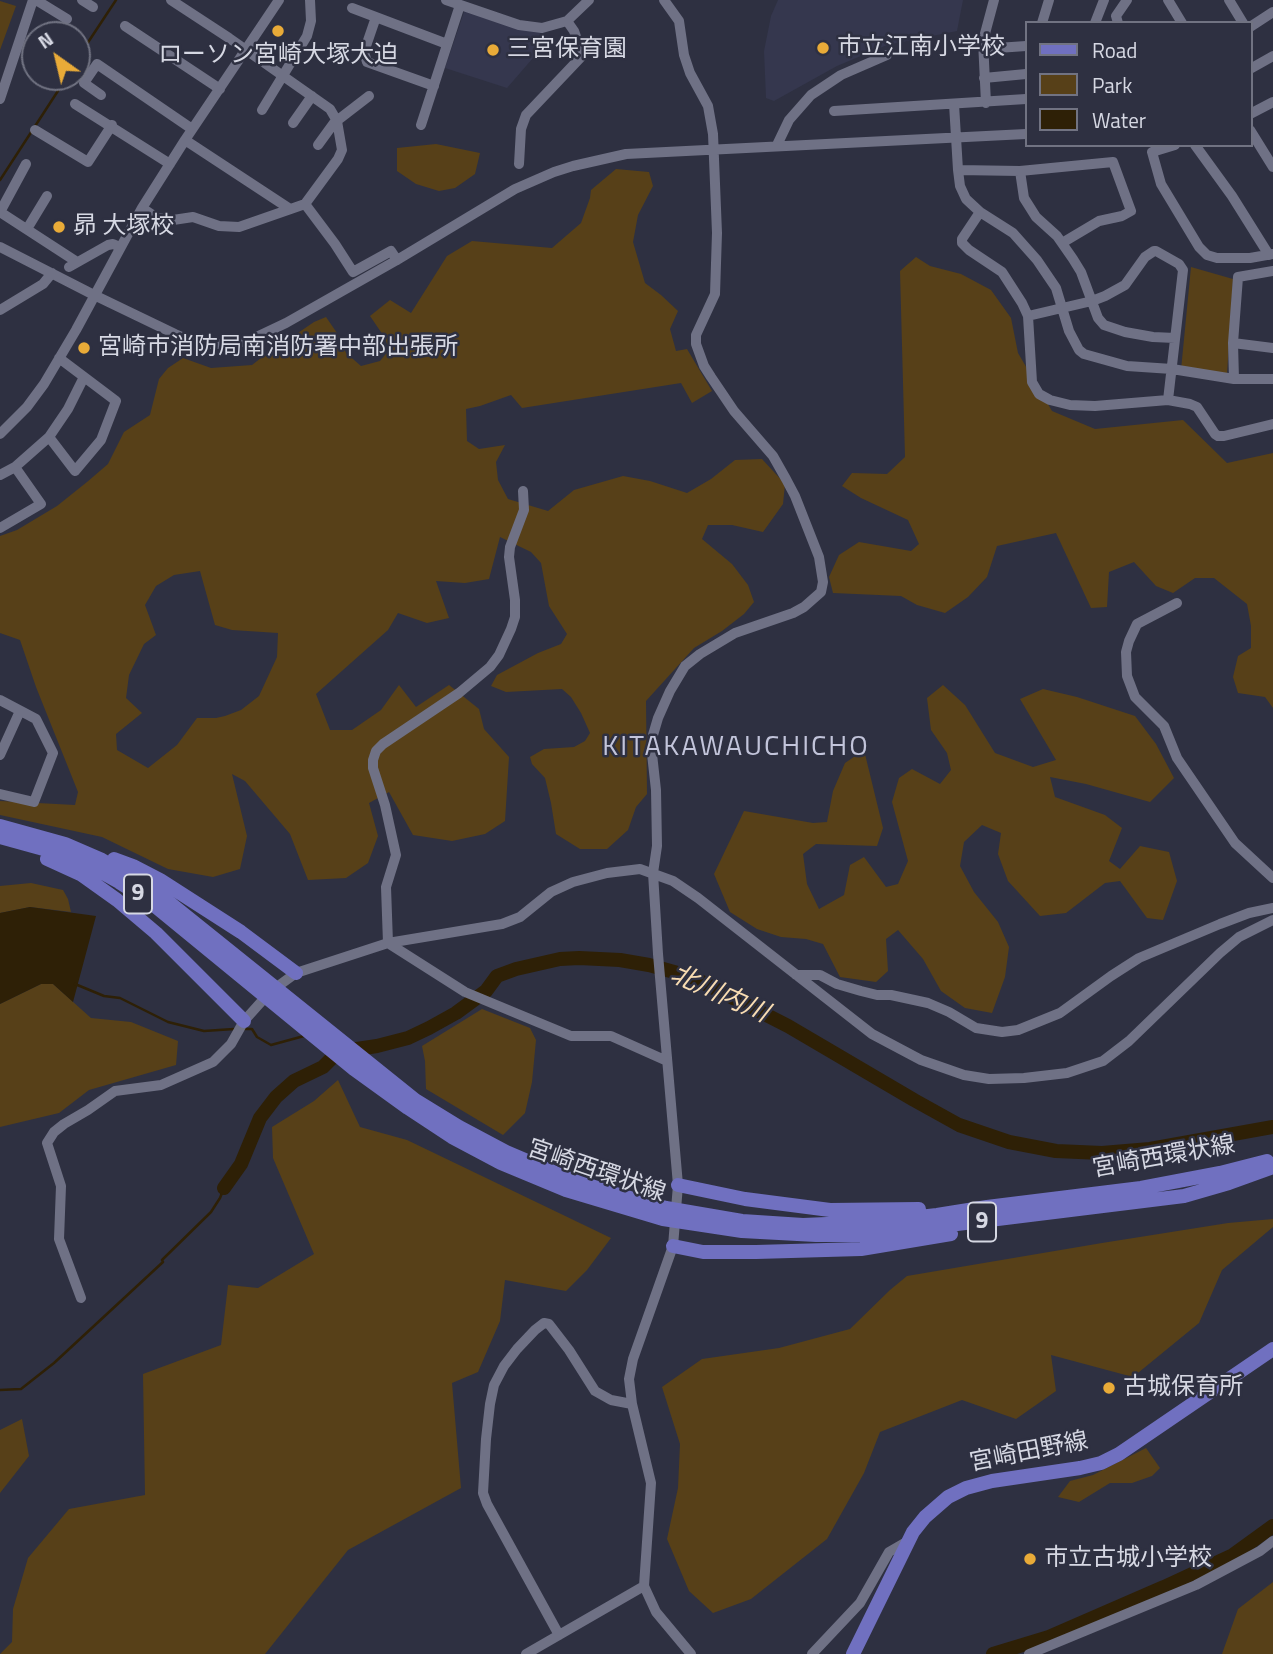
<!DOCTYPE html>
<meta charset="utf-8">
<style>
body{margin:0}
#map{position:relative;width:1273px;height:1654px;overflow:hidden;background:#2e3041;font-family:"Titillium Web",sans-serif}
canvas{display:block}
.legend{position:absolute;left:1025px;top:21px;width:228px;height:126px;box-sizing:border-box;background:#2e3041;border:2px solid #717382;margin:0;padding:9px 12px;list-style:none;font-size:21px;color:#d6d8e3}
.legend li{display:flex;align-items:center;gap:14px;height:35px}
.legend b{width:35px;border:2px solid #717382}
.north{position:absolute;left:21px;top:21px;width:70px;height:70px;box-sizing:border-box;background:#2e3041;border:2px solid #717382;border-radius:50%;rotate:326deg;font-size:19px;font-weight:700;line-height:28px;text-align:center;color:#d6d8e3}
.north::after{content:'';display:block;margin:auto;width:24px;height:32px;background:#e9ab38;clip-path:polygon(50% 0,100% 100%,50% 72%,0 100%)}
</style>
<div id="map">
<canvas width="1273" height="1654"></canvas>
<ul class="legend">
<li><b style="height:9px;background:#7070c0"></b>Road</li>
<li><b style="height:19px;background:#574018"></b>Park</li>
<li><b style="height:19px;background:#2e2006"></b>Water</li>
</ul>
<div class="north">N</div>
</div>
<script>
const ctx = document.querySelector('canvas').getContext('2d');
ctx.lineJoin = 'round';
function fillPath(path, color) { ctx.fillStyle = color; ctx.fill(path, 'evenodd'); }
const shape = rows => new Path2D(rows.map(r => 'M' + r).join(''));
function stroke(path, color, width, dash) { ctx.strokeStyle = color; ctx.lineWidth = width; ctx.lineCap = dash ? 'butt' : 'round'; ctx.setLineDash(dash || []); ctx.stroke(path); }
function label(font, color, halo, rows, align = 'center') {
  ctx.font = font + ' "Titillium Web","Noto Sans JP",sans-serif'; ctx.lineWidth = 5; ctx.setLineDash([]); ctx.textBaseline = 'middle'; ctx.strokeStyle = halo; ctx.fillStyle = color; for (const [text, x, y, turn = 0] of rows) {
    ctx.save(); ctx.translate(x, y); ctx.rotate((+turn || 0) * Math.PI / 180); ctx.textAlign = isNaN(turn) ? turn : align; if (halo) ctx.strokeText(text, 0, 0); ctx.fillText(text, 0, 0); ctx.restore();
  }
}
fillPath(shape([
 [778,0,963,0,957,31,887,45,837,66,774,101,766,98,764,51,771,16],
 [465,9,541,31,533,58,507,88,445,68]
]), '#35374e');
fillPath(shape([
 [0,1,16,6,0,50],
 [436,144,480,153,475,174,455,188,439,191,416,184,397,171,397,148],
 [616,169,649,172,653,186,638,215,633,242,645,283,661,295,678,311,670,329,676,351,687,349,712,391,692,403,681,383,522,408,511,395,480,406,466,409,467,441,479,449,505,445,496,462,498,480,508,499,548,511,574,490,623,476,650,481,687,493,711,479,735,460,762,459,785,484,783,504,763,532,732,525,708,525,702,539,732,564,748,585,754,602,744,614,722,631,694,648,646,701,647,794,636,807,628,830,607,849,580,849,556,834,551,803,545,778,532,764,530,757,544,749,574,747,585,741,590,733,581,713,571,697,562,689,506,692,491,686,497,675,538,653,561,644,567,634,549,606,541,563,531,552,500,537,489,579,465,583,436,581,449,618,427,623,398,613,388,630,316,694,330,730,352,730,381,710,399,685,416,707,449,685,479,709,484,729,509,757,505,821,485,834,452,841,413,835,389,792,369,803,378,836,368,863,346,878,308,880,290,834,245,781,232,774,247,836,240,869,213,877,168,869,102,837,0,815,0,801,75,805,78,792,36,687,20,640,0,633,0,536,17,530,57,506,87,482,108,464,124,432,150,415,159,379,168,368,183,358,211,368,252,365,261,358,314,322,326,317,337,333,346,353,361,366,380,361,389,350,385,338,370,316,390,300,411,313,447,256,472,241,552,248,581,223,590,198,591,190],
 [200,571,215,625,232,630,278,633,277,657,259,696,241,710,225,716,216,718,197,718,177,745,148,768,117,750,116,734,142,713,126,698,129,675,144,644,156,635,145,605,156,586,174,575],
 [916,257,930,266,961,274,991,290,1011,318,1018,353,1052,411,1095,429,1183,420,1227,463,1273,453,1273,708,1265,697,1238,693,1233,677,1238,656,1251,648,1251,626,1247,604,1214,578,1195,578,1173,593,1156,586,1134,562,1109,572,1107,607,1091,608,1056,533,997,546,987,577,968,597,945,613,917,605,901,596,833,593,829,577,839,555,859,542,911,551,919,544,908,520,861,498,842,486,852,473,887,474,905,457,900,271],
 [1191,267,1233,279,1227,374,1181,370],
 [943,685,965,705,995,753,1033,767,1056,760,1020,699,1043,689,1077,697,1135,716,1156,744,1174,778,1150,802,1086,784,1050,777,1055,797,1105,815,1122,828,1109,861,1120,869,1140,846,1169,852,1177,881,1163,920,1147,918,1120,881,1105,883,1066,913,1040,916,1008,881,998,854,1001,833,982,825,964,842,960,866,974,892,998,922,1009,947,1005,977,992,1013,965,1008,941,991,923,959,898,930,886,939,888,971,876,982,840,977,823,944,806,939,781,937,757,929,730,912,714,874,744,811,813,823,827,822,833,791,845,763,864,750,883,828,877,846,816,844,803,854,807,884,819,909,844,895,850,865,864,857,886,887,898,884,908,861,892,802,899,778,912,769,940,784,951,770,947,753,931,730,927,698],
 [31,883,63,890,68,899,71,912,30,907,0,913,0,886],
 [41,984,53,984,91,1018,131,1022,178,1041,176,1065,89,1090,59,1113,0,1127,0,1004],
 [482,1009,530,1028,536,1040,532,1082,525,1113,503,1135,426,1089,425,1061,422,1046],
 [338,1080,360,1127,407,1140,611,1238,587,1270,566,1291,505,1280,500,1321,478,1372,452,1383,461,1488,348,1550,265,1654,0,1654,12,1642,13,1609,28,1558,69,1509,145,1495,143,1374,221,1345,228,1285,258,1288,314,1254,273,1158,272,1127,314,1101],
 [1273,1219,1273,1227,1222,1270,1199,1323,1133,1377,1051,1355,1056,1391,1016,1419,962,1400,880,1432,864,1473,827,1539,751,1599,713,1613,689,1591,667,1539,678,1488,680,1444,662,1387,702,1359,779,1348,850,1329,890,1290,907,1276,1102,1243,1228,1223],
 [22,1419,29,1456,0,1493,0,1430],
 [1146,1448,1160,1468,1152,1476,1132,1483,1110,1483,1079,1502,1058,1497,1070,1481,1093,1475],
 [1273,1582,1273,1654,1222,1654,1238,1609]
]), '#574018');
fillPath(shape([
 [30,907,96,916,73,1002,53,984,41,984,0,1004,0,913]
]), '#2e2006');
stroke(shape([
 [77,59,116,0],
 [0,180,67,77],
 [75,984,104,996,120,998,168,1022,204,1031,234,1029],
 [244,1029,252,1029,257,1037,271,1045,304,1036],
 [0,1390,21,1389,54,1363,163,1262,162,1260,211,1212,220,1198,224,1188]
]), '#2e2006', 2.5);
stroke(shape([
 [224,1188,241,1164,260,1118,276,1097,294,1081,323,1067,333,1057,350,1050,377,1046,408,1038,429,1028,456,1013,486,991,497,976,516,969,560,959,579,958,620,960,649,965,692,977,788,1026,914,1100,959,1125,1009,1142,1056,1151,1102,1153,1150,1149,1273,1127],
 [993,1654,1049,1637,1164,1587,1233,1555,1273,1526]
]), '#2e2006', 14);
stroke(shape([
 [36,0,67,19],
 [82,0,93,7],
 [446,0,519,25,542,28,567,21,589,0],
 [664,0,679,21,684,55,690,73,708,106,713,134,717,233,715,294,696,335,696,344,704,366,711,377,734,411,773,456,786,479,795,496,819,557,823,582,821,592,804,607,793,613,735,633,700,654,685,666,670,691,658,718,653,735,652,754,656,790,657,846,653,873,658,954,678,1185,673,1246,633,1359,629,1379,632,1404,651,1483,644,1586,656,1612,691,1654],
 [1168,0,1182,23],
 [1229,0,1243,23],
 [352,8,447,44],
 [376,17,364,52,367,62,434,86],
 [1042,23,1049,0],
 [1095,23,1104,0],
 [1118,23,1116,16,1127,0],
 [125,26,220,89],
 [1250,27,1273,12],
 [983,49,1026,46],
 [1250,69,1273,56],
 [984,78,1026,74],
 [101,95,84,83,97,64,192,129],
 [0,99,33,0],
 [986,103,983,41,994,0],
 [75,104,170,164],
 [954,104,958,170,960,186,966,199,980,212,1013,233,1037,260,1056,288,1069,331,1079,350,1084,354,1127,366,1172,369,1234,379,1273,379],
 [262,110,307,36,311,21,310,0],
 [834,111,1026,99],
 [1250,114,1273,102],
 [293,123,312,96],
 [421,125,460,5],
 [35,130,88,162,112,125],
 [1250,130,1273,167],
 [185,140,290,209],
 [318,145,334,123,369,96],
 [777,145,789,120,811,95,841,75,887,55],
 [1175,145,1152,152,1161,184,1199,247,1207,255,1217,258,1250,258,1273,254],
 [1195,145,1232,196,1269,255],
 [26,164,0,212,77,262],
 [519,164,521,129,526,115,581,57,581,51,574,31,567,21],
 [958,170,1020,171,1113,162,1131,211,1122,216,1099,221,1062,243],
 [1020,171,1024,198,1036,217,1057,236,1073,259,1081,272,1098,318,1104,325,1125,332,1153,337,1175,338],
 [305,204,335,244,353,272,391,251,397,260],
 [142,208,157,218,173,220,193,217,219,226,239,227,305,204,338,159,342,150,337,121,330,109,229,38,171,0],
 [980,212,962,239,962,243,969,250,1002,272,1022,303,1028,316,1032,382,1039,394,1050,400,1070,405,1095,406,1168,400,1190,404,1197,407,1215,434,1218,436,1224,436,1273,424],
 [27,229,47,196],
 [0,247,94,295,175,334,192,341,207,344,230,344,248,341,286,323,397,260,515,189,554,172,573,166,626,154,1026,134],
 [69,267,108,245,113,244,120,247],
 [0,310,43,284,52,273],
 [1028,316,1092,301,1105,296,1125,285,1145,257,1154,251,1156,251,1179,264,1183,270,1168,400],
 [1233,343,1273,348],
 [1234,379,1233,343,1238,277,1273,271],
 [0,434,27,407,44,384,76,330,142,208,185,140,279,0],
 [49,437,75,471,101,440,116,401,59,358],
 [0,475,15,467,49,437,68,409,84,377],
 [523,491,524,510,510,547,509,557,515,600,515,617,511,629,499,655,490,667,459,693,383,744,376,751,373,760,373,768,385,805,396,855,386,887,388,943,465,992,571,1036,611,1036,667,1061],
 [0,528,41,504,15,467],
 [1177,603,1137,624,1129,641,1126,652,1127,676,1135,697,1164,726,1177,758,1235,843,1273,878],
 [0,700,36,719,53,753,34,802,0,794],
 [0,755,20,711],
 [796,975,820,975,837,984,861,991,877,995,891,995,928,1003,949,1012,976,1028,1002,1032,1018,1030,1060,1013,1111,976,1139,958,1220,924,1249,913,1273,908],
 [81,1298,59,1239,61,1186,47,1143,54,1132,64,1124,88,1110,115,1091,161,1085,213,1062,231,1044,244,1021,270,992,296,973,388,943,502,924,520,917,551,892,573,882,607,873,640,869,673,881,698,898,872,1034,921,1060,964,1075,989,1079,1024,1078,1067,1073,1103,1061,1129,1041,1220,953,1239,937,1273,920],
 [559,1635,487,1504,483,1493,486,1439,490,1404,494,1385,504,1366,517,1349,535,1330,544,1323,549,1324,569,1350,595,1391,611,1400,632,1404],
 [526,1654,644,1586],
 [812,1654,860,1603,889,1552,908,1541],
 [1029,1654,1196,1585,1260,1551,1273,1541]
]), '#6f7185', 10);
stroke(shape([
 [0,826,65,844,102,860,139,881,171,904,415,1100,459,1127,506,1152,567,1178,612,1193,666,1208,742,1221,803,1225,875,1222,937,1215,987,1207,1141,1188,1220,1173,1267,1161],
 [0,837,58,853,92,867,119,882,149,901,354,1069,408,1108,452,1137,501,1163,566,1190,663,1219,742,1231,816,1235,868,1235,1184,1196,1229,1183,1273,1167],
 [47,859,82,875,117,900,156,933,244,1021],
 [114,859,133,866,160,880,241,932,296,973],
 [678,1185,745,1199,830,1210,919,1209],
 [673,1246,703,1252,756,1252,861,1249,951,1234],
 [853,1654,913,1532,925,1517,948,1497,966,1488,992,1481,1080,1468,1101,1463,1119,1454,1273,1349]
]), '#7070c0', 14);
for (const [x, y, r, color] of [
 [278,31,7,"#e9ab38"],
 [823,48,7,"#e9ab38"],
 [493,50,7,"#e9ab38"],
 [59,227,7,"#e9ab38"],
 [84,348,7,"#e9ab38"],
 [1109,1388,7,"#e9ab38"],
 [1030,1559,7,"#e9ab38"]
]) { const dot = new Path2D(); dot.arc(x, y, r, 0, 2 * Math.PI); ctx.fillStyle = color; ctx.fill(dot); stroke(dot, '#2e3041', 2.5); }
for (const [x, y, w] of [
 [138,894,28],
 [982,1222,28]
]) { const box = new Path2D(); box.roundRect(x - w / 2, y - 19.5, w, 39, 5); ctx.fillStyle = '#2e3041'; ctx.fill(box); stroke(box, '#d6d8e3', 2); }
label('bold 23px', '#d6d8e3', null, [
 ["9",138,894],
 ["9",982,1222]
]);
label('24px', '#d6d8e3', '#2e3041', [
 ["市立江南小学校",837,48],
 ["三宮保育園",507,50],
 ["ローソン宮崎大塚大迫",278,56,"center"],
 ["昴 大塚校",73,227],
 ["宮崎市消防局南消防署中部出張所",98,348],
 ["古城保育所",1123,1388],
 ["市立古城小学校",1044,1559]
], 'left');
label('24px', '#d6d8e3', '#2e3041', [
 ["宮崎西環状線",1164,1158,-10],
 ["宮崎西環状線",596,1172,19],
 ["宮崎田野線",1029,1453,-11]
]);
label('italic 26px', '#f8dcb2', '#2e3041', [
 ["北川内川",719,995,24]
]);
ctx.letterSpacing = '2px';
label('28px', '#c2c4da', '#2e3041', [
 ["KITAKAWAUCHICHO",736,748]
]);
ctx.letterSpacing = '0px';
</script>
